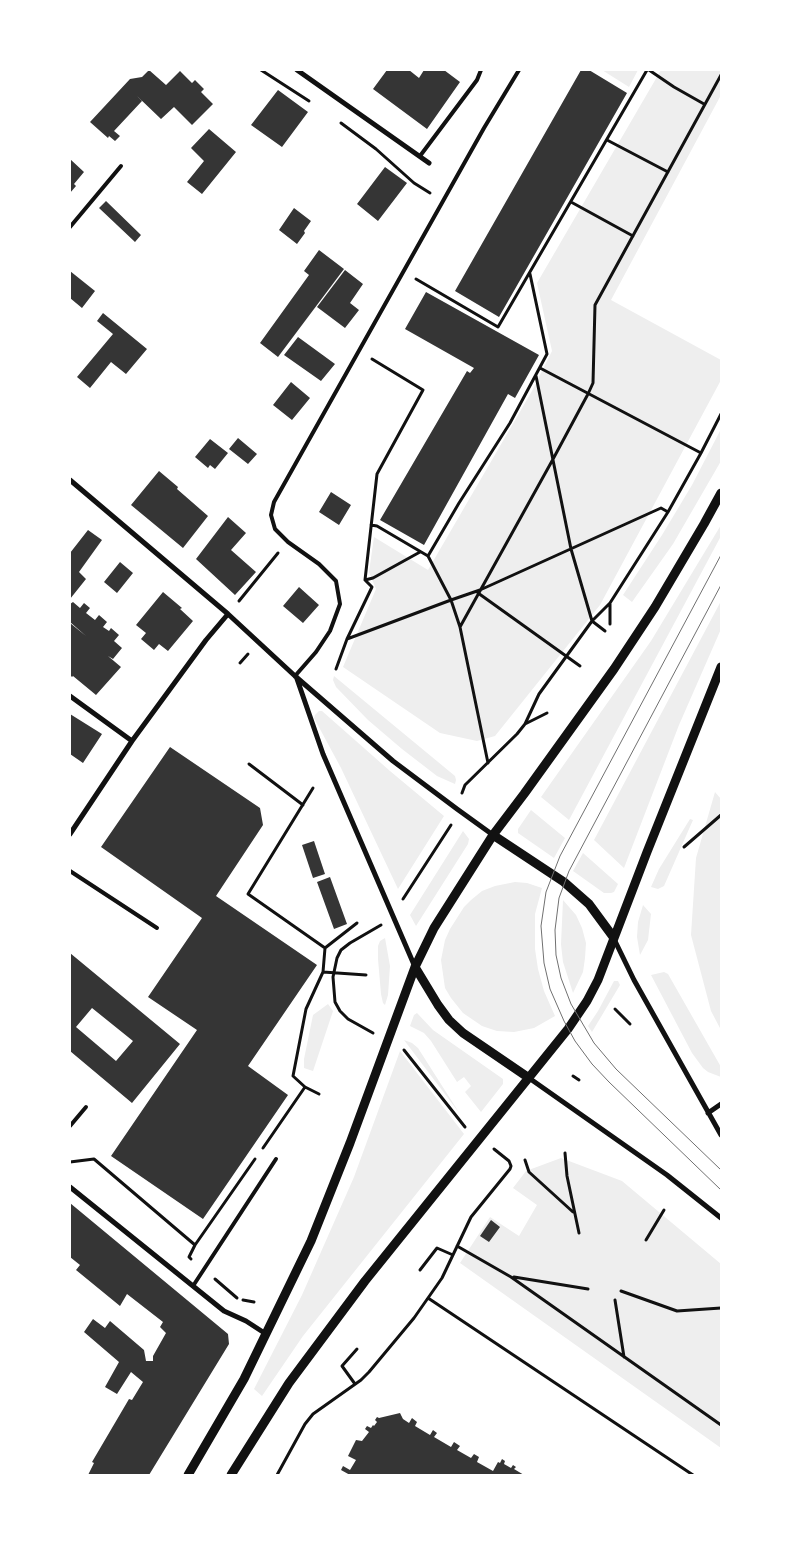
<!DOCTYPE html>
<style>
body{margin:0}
#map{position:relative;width:791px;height:1545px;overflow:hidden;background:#fff;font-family:"PT Sans",sans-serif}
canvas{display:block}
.frame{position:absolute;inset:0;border:71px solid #fff;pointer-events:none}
</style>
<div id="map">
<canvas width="791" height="1545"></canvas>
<div class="frame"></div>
</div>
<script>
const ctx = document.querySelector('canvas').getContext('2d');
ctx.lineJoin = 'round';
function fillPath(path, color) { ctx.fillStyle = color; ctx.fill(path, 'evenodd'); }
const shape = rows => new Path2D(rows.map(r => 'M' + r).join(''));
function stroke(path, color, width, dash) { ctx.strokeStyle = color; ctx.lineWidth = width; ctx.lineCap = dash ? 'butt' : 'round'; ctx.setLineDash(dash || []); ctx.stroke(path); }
fillPath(shape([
 [602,70,638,70,629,87],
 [661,70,721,70,721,95,611,300,721,360,721,380,600,605,495,736,477,741,440,733,343,667,376,589,369,572,374,537,428,570,532,391,552,351,537,283],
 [721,429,721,461,673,544,632,602,623,595,662,535,692,485],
 [721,525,721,536,569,820,541,797,651,641],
 [721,601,721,629,679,725,624,868,594,840],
 [334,676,455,776,456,780,455,784,437,776,402,749,368,720,336,687,333,680],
 [319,711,322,711,390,771,444,816,398,889,341,768,314,718,315,715],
 [715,792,721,799,721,1030,711,1011,691,935,696,858],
 [531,810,565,838,554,858,518,833,518,829],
 [690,819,693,820,664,886,658,889,651,887,659,869],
 [463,831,469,839,468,844,416,926,410,915],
 [583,853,618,884,614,892,611,893,604,893,573,871],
 [515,882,527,883,542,888,535,914,535,949,538,969,544,991,555,1016,534,1028,514,1032,497,1031,482,1026,463,1013,451,998,445,988,441,960,445,940,450,929,464,907,471,900,482,891,495,886],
 [563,900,576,915,582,928,586,943,585,958,583,972,573,993,563,962,561,944],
 [643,905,651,914,648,940,640,955,637,937,638,922],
 [385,938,390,966,388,995,385,1005,383,1003,381,994,378,959,378,946,380,941],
 [664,972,668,974,721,1067,721,1077,708,1072,703,1068,692,1053,651,975],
 [614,981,618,981,620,985,592,1032,588,1026,598,1011],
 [328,1004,333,1011,313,1071,304,1068,304,1059,313,1015],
 [417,1013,433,1030,503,1079,503,1084,481,1112,465,1092,471,1086,464,1077,457,1082,431,1041,424,1033,410,1026,414,1015],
 [404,1040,412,1043,418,1048,460,1114],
 [400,1051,464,1134,303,1336,262,1396,254,1389,302,1295,354,1177],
 [561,1158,622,1181,721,1264,721,1448,460,1263,490,1217,519,1236,537,1205,513,1188,526,1171]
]), '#eee');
fillPath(shape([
 [149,70,166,85,180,71,192,83,195,80,204,89,201,92,213,104,192,125,174,107,161,119,137,96,142,101,114,131,120,136,115,141,109,136,108,138,90,122,130,79,142,77],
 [387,70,409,70,419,78,424,70,444,70,460,82,427,129,373,89],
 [581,70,589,70,627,93,499,317,455,291],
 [278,90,308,112,282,147,251,125],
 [209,129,236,152,202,194,187,182,204,161,191,148],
 [70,159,84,172,74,184,76,186,70,193],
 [385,167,407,183,378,221,357,204],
 [106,201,141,235,135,242,99,208],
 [294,208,311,221,304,231,305,233,297,244,279,230],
 [319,250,344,269,278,357,260,343,309,275,304,271],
 [345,270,363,284,350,303,359,310,345,328,317,307],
 [70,271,95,291,82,308,70,298],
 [426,292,539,355,515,398,508,394,424,545,380,520,467,371,470,373,474,368,405,329],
 [103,313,147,349,126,374,111,362,90,388,77,377,113,334,97,321],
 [298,337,335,364,321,381,284,355],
 [291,382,310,398,292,420,273,405],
 [238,438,257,454,248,464,229,449],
 [210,439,228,453,215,469,210,465,208,468,195,457],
 [159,471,178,487,177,489,208,516,183,548,131,505],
 [331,492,351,505,339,525,319,512],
 [228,517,246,533,231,550,256,572,235,595,196,559],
 [88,530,102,540,79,572,86,579,70,599,70,553],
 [120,562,133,573,117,593,104,582],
 [299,587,319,605,303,623,283,606],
 [163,592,182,608,180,609,193,621,168,651,159,644,154,650,141,639,146,633,136,625],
 [73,602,80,608,84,603,90,608,86,613,95,620,99,615,107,622,103,627,109,631,111,628,119,635,114,641,122,648,113,659,108,656,121,667,96,695,73,676,72,677,70,675,70,623,86,636,70,622,70,604],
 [70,714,102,734,83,763,70,754],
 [170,747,260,808,263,825,216,896,317,965,248,1066,288,1095,203,1219,111,1156,197,1030,148,997,202,918,101,847],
 [314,841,325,874,313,878,302,845],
 [330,877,347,924,334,929,317,882],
 [70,953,180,1044,132,1103,70,1051],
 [92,1008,133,1041,116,1061,76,1027],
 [70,1203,228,1334,229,1344,149,1475,88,1475,94,1463,92,1462,129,1399,132,1400,143,1382,131,1372,117,1394,105,1387,119,1362,84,1332,93,1319,105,1328,110,1321,144,1350,146,1361,153,1361,153,1356,166,1333,160,1327,163,1322,127,1294,120,1306,76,1270,80,1265,70,1257],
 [491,1220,500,1227,489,1242,480,1236],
 [400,1413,403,1419,409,1423,412,1418,417,1422,415,1426,430,1435,433,1430,437,1433,434,1437,451,1447,454,1442,460,1446,457,1450,471,1458,474,1454,479,1457,477,1462,493,1471,498,1462,500,1463,502,1459,505,1461,504,1464,511,1468,513,1465,516,1467,514,1469,524,1475,350,1475,341,1470,343,1466,350,1470,356,1460,348,1456,356,1440,362,1441,369,1432,365,1429,367,1426,371,1428,373,1425,374,1426,377,1422,375,1420,377,1417,379,1418]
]), '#353535');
stroke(shape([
 [261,70,309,101],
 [649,70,674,87,704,104],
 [341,123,376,149,414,183,430,193],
 [607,140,668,172],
 [571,202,633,236],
 [530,274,547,354,510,423,459,503,428,556,451,600,480,590,661,508,668,512],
 [416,279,498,327,647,70],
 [540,368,701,453],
 [536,376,571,549,592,621,605,631],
 [371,525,377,526,428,556],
 [365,580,377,474,423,390,372,359],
 [365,580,373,578,420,552],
 [478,593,580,666],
 [239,601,278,553],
 [610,604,610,624],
 [460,627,552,461,588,394,593,383,595,305,721,75],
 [347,639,451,600,460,627,488,763],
 [240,663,248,654],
 [336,669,347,639,372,587,365,580],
 [525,724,547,713],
 [249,764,303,805],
 [313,788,248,894,325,948,357,923],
 [462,793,465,785,517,734,525,724,539,694,592,621,610,603,668,512,701,453,721,414],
 [684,847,721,815],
 [403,899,451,825],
 [323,972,325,948],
 [615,1009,630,1024],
 [373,1033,348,1019,340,1011,335,1002,333,977,337,958,341,950,350,943,381,925],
 [404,1050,465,1127],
 [573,1076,579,1080],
 [319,1094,305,1087,293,1076,306,1009,323,972,366,975],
 [263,1148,305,1087],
 [565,1153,567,1176,579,1233],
 [525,1160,529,1172,573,1212],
 [70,1162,94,1159,195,1245,255,1159],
 [646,1240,664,1210],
 [457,1246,511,1277,721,1425],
 [191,1259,189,1257,195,1245],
 [420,1270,437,1248,453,1255],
 [514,1277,588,1289],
 [215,1279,237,1298],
 [621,1291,677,1311,721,1308],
 [428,1298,693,1475],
 [243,1300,254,1302],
 [615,1300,624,1357],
 [355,1384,342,1366,357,1349],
 [277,1475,305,1424,313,1414,361,1380,369,1372,414,1318,442,1278,471,1217,510,1169,511,1166,509,1161,494,1149]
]), '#111', 3);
stroke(shape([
 [420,156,477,80,481,70],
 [70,227,121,166],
 [295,676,316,652,330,631,340,604,336,581,319,564,288,542,275,529,271,515,274,502,484,128,519,70],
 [70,871,157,928],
 [70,1126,86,1107],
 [193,1286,276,1159]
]), '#111', 4);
stroke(shape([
 [297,70,429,163],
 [70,480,228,614,295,676,393,761,457,809,493,835],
 [296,676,323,754,415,967],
 [70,696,132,741],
 [70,834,132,741,206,640,228,614],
 [614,939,634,980,721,1135],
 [529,1078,667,1175,721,1218],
 [708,1113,721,1104],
 [70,1187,224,1311,246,1321,266,1334]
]), '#111', 5);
stroke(shape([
 [493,835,564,882,589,904,614,938],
 [415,967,438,1005,449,1020,463,1033,529,1078],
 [188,1475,244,1379,311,1241,350,1143,415,967,434,928,493,835,524,794,614,669,655,607,704,524,721,493],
 [231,1475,289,1383,365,1281,568,1029,587,1001,598,980,647,852,721,667]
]), '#111', 9);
stroke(shape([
 [721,555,560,856,546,892,541,926,544,963,550,989,564,1021,575,1041,592,1064,609,1082,721,1190],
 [721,585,569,871,559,898,555,930,556,955,561,978,571,1004,594,1043,616,1069,721,1170]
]), '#707070', 1);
</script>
